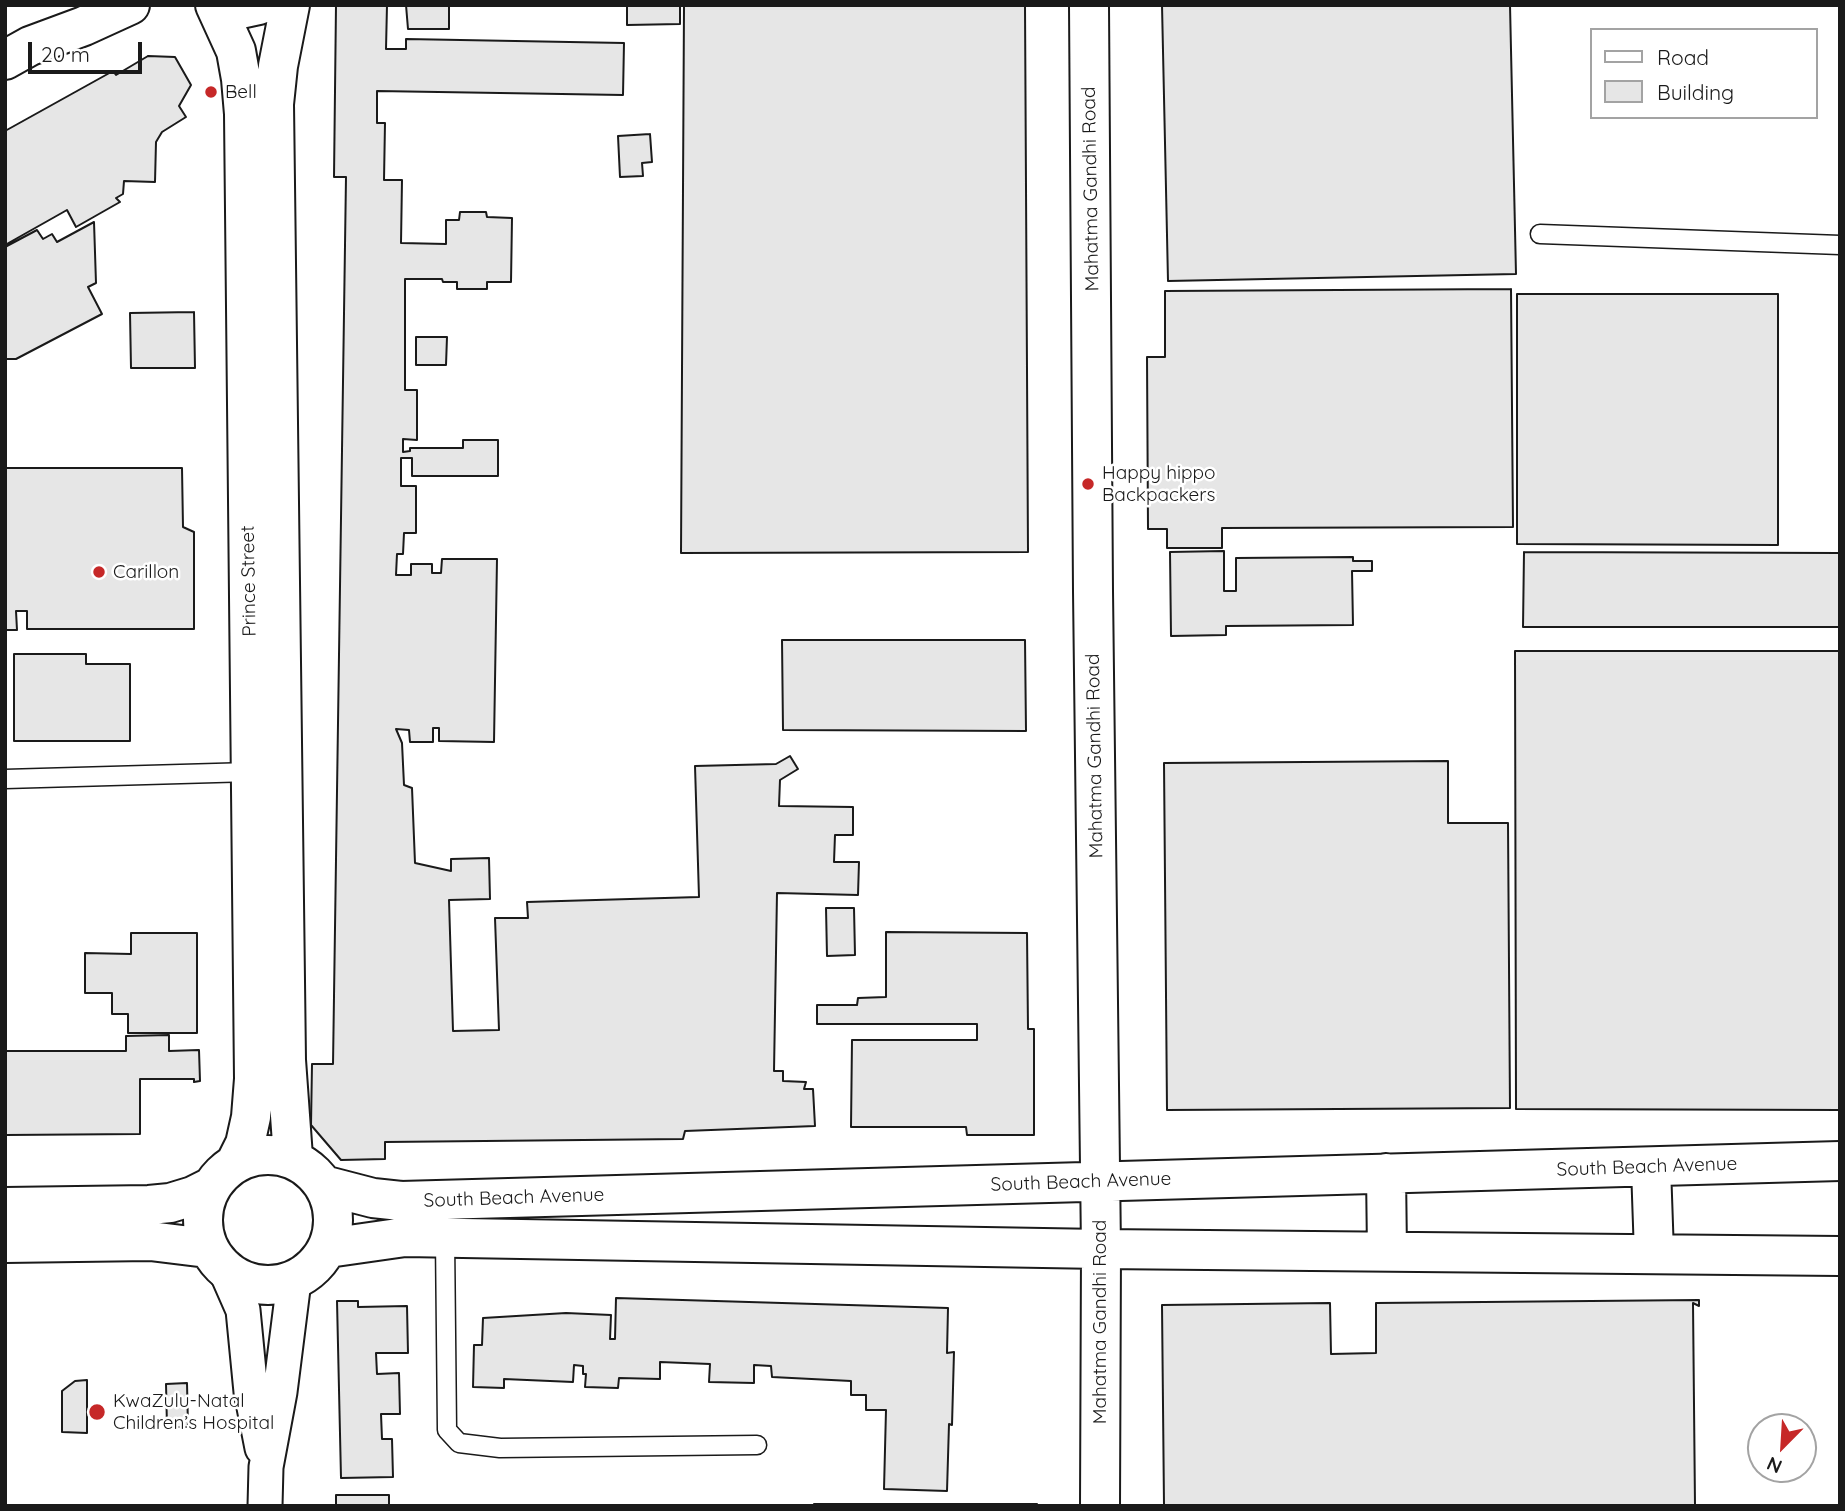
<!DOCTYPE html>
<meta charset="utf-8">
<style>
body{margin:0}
#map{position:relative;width:1845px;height:1511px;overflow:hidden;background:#fff;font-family:Quicksand,sans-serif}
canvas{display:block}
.frame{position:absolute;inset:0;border:7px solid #1a1a1a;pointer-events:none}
.legend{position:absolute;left:1590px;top:28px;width:228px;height:91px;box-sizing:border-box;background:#fff;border:2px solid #a3a3a3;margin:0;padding:9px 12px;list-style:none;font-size:21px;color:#1a1a1a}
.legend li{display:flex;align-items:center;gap:14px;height:35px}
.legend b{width:35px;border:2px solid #a3a3a3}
.north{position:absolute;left:1747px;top:1413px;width:70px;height:70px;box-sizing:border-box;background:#fff;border:2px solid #a3a3a3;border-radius:50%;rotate:204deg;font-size:19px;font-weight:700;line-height:28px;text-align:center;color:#1a1a1a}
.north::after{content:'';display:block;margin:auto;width:24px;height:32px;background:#c62828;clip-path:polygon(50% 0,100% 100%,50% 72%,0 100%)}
.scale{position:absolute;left:28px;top:42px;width:114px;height:32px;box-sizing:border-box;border:4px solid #1a1a1a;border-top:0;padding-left:9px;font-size:21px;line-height:24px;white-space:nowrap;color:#1a1a1a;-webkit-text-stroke:5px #fff;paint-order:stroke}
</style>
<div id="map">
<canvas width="1845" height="1511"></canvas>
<div class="frame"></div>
<ul class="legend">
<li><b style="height:9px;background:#fff"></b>Road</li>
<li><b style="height:19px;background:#e6e6e6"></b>Building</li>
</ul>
<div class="north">N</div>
<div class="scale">20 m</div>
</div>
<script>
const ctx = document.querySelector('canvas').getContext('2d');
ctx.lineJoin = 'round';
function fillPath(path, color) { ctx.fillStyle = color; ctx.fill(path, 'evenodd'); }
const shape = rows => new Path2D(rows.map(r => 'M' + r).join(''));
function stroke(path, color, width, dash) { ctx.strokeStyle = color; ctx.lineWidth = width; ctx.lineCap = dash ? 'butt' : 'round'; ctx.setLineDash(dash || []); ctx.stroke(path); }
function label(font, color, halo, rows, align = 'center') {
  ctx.font = font + ' Quicksand,sans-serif'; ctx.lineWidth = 5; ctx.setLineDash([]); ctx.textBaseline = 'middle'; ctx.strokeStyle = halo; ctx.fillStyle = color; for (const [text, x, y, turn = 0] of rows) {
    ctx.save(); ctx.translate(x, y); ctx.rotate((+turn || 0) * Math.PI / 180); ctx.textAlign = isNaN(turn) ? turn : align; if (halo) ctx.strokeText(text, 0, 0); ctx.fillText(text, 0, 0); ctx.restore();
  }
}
const building = shape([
 [336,5,387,5,386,49,406,49,406,39,624,43,623,95,377,91,377,123,385,123,384,180,402,180,401,243,446,244,446,220,459,220,460,212,486,212,487,217,512,218,511,282,487,282,487,289,457,289,457,282,443,282,442,279,405,279,405,390,417,390,417,440,403,439,403,452,410,451,410,448,463,448,463,440,498,440,498,476,412,476,412,458,401,458,401,486,416,486,416,533,404,533,403,554,397,554,396,575,411,575,411,564,432,564,432,573,441,573,442,559,497,559,494,742,439,741,439,728,433,728,433,742,410,742,409,730,396,729,402,743,404,785,412,788,415,863,451,871,451,859,489,858,490,899,449,900,453,1031,499,1030,495,918,528,918,527,902,699,897,695,766,776,764,790,756,798,769,780,780,779,806,853,807,853,835,835,835,834,862,859,862,858,895,777,893,774,1071,783,1071,783,1081,806,1082,804,1089,813,1089,815,1126,685,1131,683,1139,385,1142,385,1159,341,1160,311,1125,312,1064,333,1064,346,177,334,177,336,5],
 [406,5,454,5,449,6,449,29,408,29,406,5],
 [627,5,680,5,680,24,627,25,627,5],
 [684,5,1025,5,1028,552,681,553,684,5],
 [1162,5,1510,5,1516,274,1168,281,1162,5],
 [148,56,175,57,191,85,179,106,186,117,162,132,156,142,155,182,124,181,123,194,116,198,120,202,76,227,67,210,5,245,5,131,113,71,116,75,148,56],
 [650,134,652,162,642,163,643,176,620,177,618,136,650,134],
 [94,222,96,283,88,287,102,314,16,359,5,359,5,247,37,230,43,239,52,234,57,242,94,222],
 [1511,289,1513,527,1222,528,1222,548,1167,548,1167,529,1148,529,1147,357,1165,357,1165,291,1511,289],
 [1517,294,1778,294,1778,545,1517,544,1517,294],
 [194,312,195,368,131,368,130,313,194,312],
 [416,337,447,337,446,365,416,365,416,337],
 [5,468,182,468,183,527,194,532,194,629,27,629,27,611,16,611,17,630,5,630,5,468],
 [1224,551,1224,591,1236,591,1236,558,1353,557,1353,561,1372,561,1372,571,1352,571,1353,625,1226,626,1226,635,1171,636,1170,552,1224,551],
 [1524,552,1840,553,1840,627,1523,627,1524,552],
 [782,640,1025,640,1026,731,783,730,782,640],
 [1515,651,1840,651,1840,1110,1516,1109,1515,651],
 [14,654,86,654,86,664,130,664,130,741,14,741,14,654],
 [1448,761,1448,823,1508,823,1510,1108,1167,1110,1164,763,1448,761],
 [826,908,854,908,855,955,827,956,826,908],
 [886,932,1027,933,1028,1029,1034,1029,1034,1135,967,1135,966,1127,851,1127,852,1040,977,1040,977,1024,817,1024,817,1005,857,1005,858,998,886,997,886,932],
 [131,933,197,933,197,1033,128,1033,128,1014,112,1014,112,993,85,993,85,953,131,954,131,933],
 [169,1035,169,1051,199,1050,200,1081,194,1082,194,1079,140,1079,140,1134,5,1135,5,1051,126,1051,126,1036,169,1035],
 [616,1298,948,1308,947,1353,954,1352,952,1425,949,1424,947,1491,884,1489,886,1410,866,1410,866,1395,851,1395,851,1381,772,1377,771,1366,754,1365,754,1383,709,1382,710,1364,660,1362,660,1379,619,1378,618,1388,585,1387,586,1374,583,1374,583,1366,574,1365,573,1382,504,1379,504,1388,473,1387,474,1345,482,1345,483,1318,566,1313,611,1315,610,1339,615,1339,616,1298],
 [1699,1300,1699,1306,1693,1303,1695,1506,1164,1506,1162,1305,1330,1303,1331,1354,1376,1353,1376,1303,1699,1300],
 [337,1301,358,1301,358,1307,407,1306,408,1353,376,1353,377,1374,399,1373,400,1414,381,1414,382,1439,392,1439,393,1477,341,1478,337,1301],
 [87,1380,87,1433,62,1432,62,1391,75,1381,87,1380],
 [187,1383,188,1427,167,1427,166,1384,187,1383],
 [336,1495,389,1495,389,1506,336,1506,336,1495],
 [814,1504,1037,1504,1037,1506,814,1506,814,1504]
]);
fillPath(building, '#e6e6e6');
stroke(building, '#1a1a1a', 2);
const lane = shape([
 [1540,234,1840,245],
 [5,779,251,772],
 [445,1238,447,1430,459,1443,500,1448,757,1445]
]);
const street = shape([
 [225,1269,243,1310,251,1392,262,1448],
 [265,1506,266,1467,280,1392,294,1281]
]);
const secondary = shape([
 [215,5,236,51,241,79,244,114,254,1079,251,1117,245,1144,237,1160],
 [216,5,236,10,259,5],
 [290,5,278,66,274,104,286,1060,293,1157],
 [1089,5,1093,591,1101,1249,1100,1506],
 [5,60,30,46,84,26,130,5],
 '203 1220a65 65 0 1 1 130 0a65 65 0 1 1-130 0Z',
 [1651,1167,1654,1254],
 [1386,1173,1387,1251],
 [323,1185,373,1198,401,1201,1840,1161],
 [5,1207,149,1205,170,1203,193,1196,209,1188],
 [5,1243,150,1241,207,1248],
 [328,1248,405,1237,1101,1249,1840,1256]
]);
stroke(lane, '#1a1a1a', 21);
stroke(street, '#1a1a1a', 37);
stroke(secondary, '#1a1a1a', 42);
stroke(lane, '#fff', 18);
stroke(street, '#fff', 33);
stroke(secondary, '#fff', 38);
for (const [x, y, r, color] of [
 [211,92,7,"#c62828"],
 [1088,484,7,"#c62828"],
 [99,572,7,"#c62828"],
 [97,1412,9,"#c62828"]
]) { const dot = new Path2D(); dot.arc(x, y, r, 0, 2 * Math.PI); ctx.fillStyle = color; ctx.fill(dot); stroke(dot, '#fff', 2.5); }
label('19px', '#1a1a1a', '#fff', [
 ["Bell",225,92],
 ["Happy hippo",1102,473],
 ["Backpackers",1102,495],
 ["Carillon",113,572],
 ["KwaZulu-Natal",113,1401],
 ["Children’s Hospital",113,1423]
], 'left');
label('19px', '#1a1a1a', '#fff', [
 ["Mahatma Gandhi Road",1091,189,-91],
 ["Prince Street",249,581,-91],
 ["Mahatma Gandhi Road",1095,756,-91],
 ["South Beach Avenue",1647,1167,-2],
 ["South Beach Avenue",1081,1182,-2],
 ["South Beach Avenue",514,1198,-2],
 ["Mahatma Gandhi Road",1100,1322,-90]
]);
</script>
